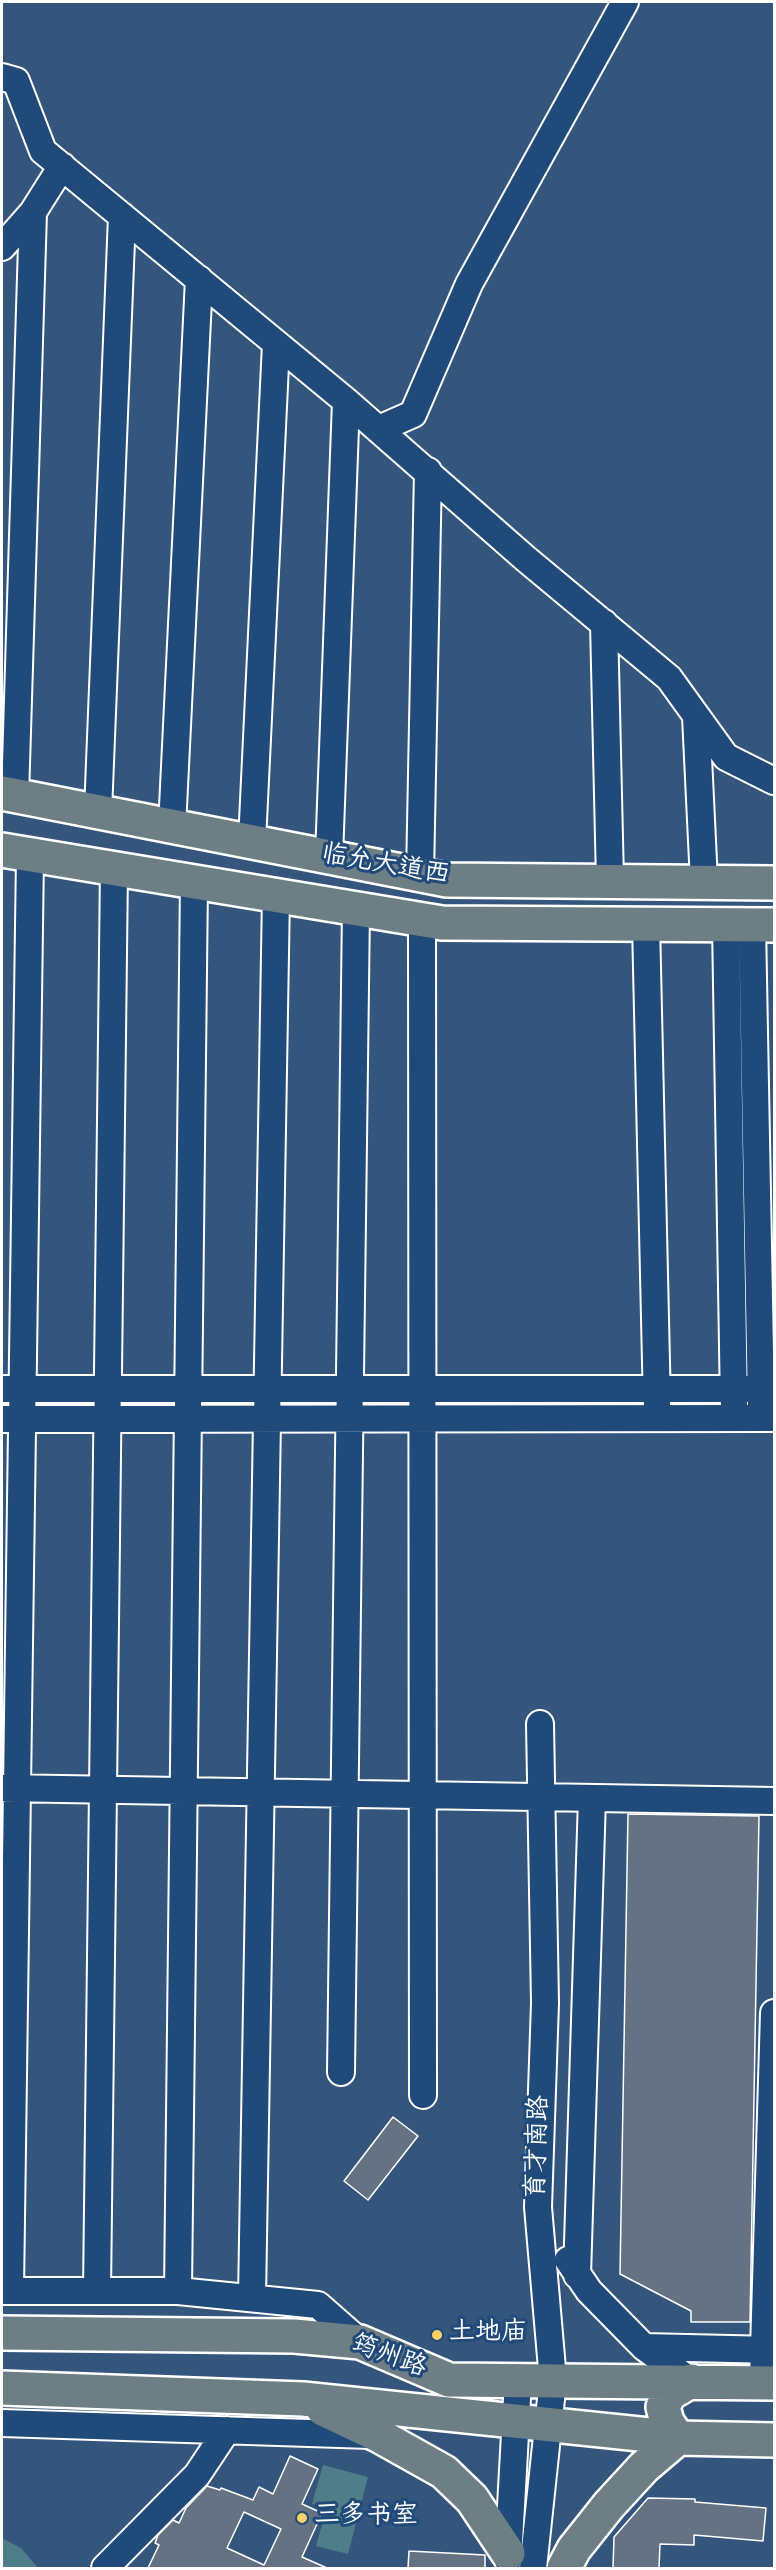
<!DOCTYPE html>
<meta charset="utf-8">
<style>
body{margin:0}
#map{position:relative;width:776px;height:2570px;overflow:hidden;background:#34567d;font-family:"Indie Flower",sans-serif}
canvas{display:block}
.frame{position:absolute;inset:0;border:3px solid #fff;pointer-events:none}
</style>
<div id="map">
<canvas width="776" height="2570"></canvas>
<div class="frame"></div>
</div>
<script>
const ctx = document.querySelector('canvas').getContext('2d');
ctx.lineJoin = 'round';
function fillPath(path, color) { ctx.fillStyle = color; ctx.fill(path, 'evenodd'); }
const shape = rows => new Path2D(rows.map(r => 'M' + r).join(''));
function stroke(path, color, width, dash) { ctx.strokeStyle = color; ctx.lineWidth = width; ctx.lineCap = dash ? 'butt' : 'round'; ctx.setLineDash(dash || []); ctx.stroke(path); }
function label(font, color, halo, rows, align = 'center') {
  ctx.font = font + ' "Indie Flower","LXGW WenKai TC",sans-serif'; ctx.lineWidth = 6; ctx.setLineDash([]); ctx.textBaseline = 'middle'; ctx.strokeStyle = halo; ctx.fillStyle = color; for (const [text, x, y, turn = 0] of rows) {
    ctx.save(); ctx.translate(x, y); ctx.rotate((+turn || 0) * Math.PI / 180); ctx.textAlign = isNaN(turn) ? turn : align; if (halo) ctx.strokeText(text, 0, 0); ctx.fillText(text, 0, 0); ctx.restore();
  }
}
fillPath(shape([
 [323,2465,368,2477,348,2554,316,2546,327,2507,312,2504],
 [2,2538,21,2548,38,2568,2,2568]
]), '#4f7e88');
const building = shape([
 [628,1814,759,1816,750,2322,691,2322,691,2311,620,2274,628,1814],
 [393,2117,418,2136,368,2200,344,2181,393,2117],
 [290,2456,318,2469,302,2504,322,2513,302,2557,327,2568,148,2568,159,2545,155,2543,158,2535,173,2520,179,2523,186,2508,207,2486,220,2490,221,2488,253,2500,259,2487,273,2494,290,2456],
 [244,2512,281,2529,264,2565,227,2548,244,2512],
 [648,2498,695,2499,695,2502,766,2508,763,2541,694,2535,694,2545,660,2544,659,2568,613,2568,614,2537,648,2498],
 [409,2551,485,2555,485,2568,408,2568,409,2551]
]);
fillPath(building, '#647283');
stroke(building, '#fff', 1.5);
const minor = shape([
 [2,77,16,81,43,151,346,401,526,559,669,678,726,757,774,781],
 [2,247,33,212],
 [379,429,413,414,469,284,625,2],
 [604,623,610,881],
 [696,716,704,882],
 [15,796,33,212,62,166],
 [98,812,122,216],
 [172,827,199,279],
 [252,842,276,344],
 [329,857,346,401],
 [420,875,428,471],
 [422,919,423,2095],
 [646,924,657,1406],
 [726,924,734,1407],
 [752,925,761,1406],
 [2,1389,774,1389],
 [2,1419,774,1418],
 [2,1788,774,1801],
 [341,2072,356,908],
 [568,2260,589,2291,644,2347,691,2381],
 [577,2275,592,1798],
 [10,2290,30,855],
 [2,2291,178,2291,318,2305,360,2342],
 [97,2291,114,869],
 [178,2291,194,882],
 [252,2297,276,895],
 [644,2347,774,2350],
 [763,2383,774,2013],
 [2,2423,370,2435],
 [508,2560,518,2380],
 [105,2568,197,2475,227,2430],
 [533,2568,553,2380,538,2207,545,2003,540,1724]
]);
const major = shape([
 [2,793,447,880,774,883],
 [2,850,442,923,774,925],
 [2,2333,294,2336,360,2342,449,2380,774,2383],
 [2,2388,303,2399,678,2438,774,2440],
 [323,2409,378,2435,444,2472,472,2499,508,2553],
 [678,2438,667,2422,663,2407,669,2394,691,2381],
 [564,2568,574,2549,609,2505,644,2467,678,2438]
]);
stroke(minor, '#fff', 30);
stroke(major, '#fff', 38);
stroke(minor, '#1f4a7a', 26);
stroke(major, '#6d7e84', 33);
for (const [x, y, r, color] of [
 [437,2335,6,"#ffd166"],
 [302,2518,6,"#ffd166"]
]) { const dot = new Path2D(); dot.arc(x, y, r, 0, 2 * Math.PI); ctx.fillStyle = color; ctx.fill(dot); stroke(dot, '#1f4a7a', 2); }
label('26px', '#fff', '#1f4a7a', [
 ["临允大道西",385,867,10],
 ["育才南路",540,2147,-88],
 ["筠州路",388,2358,20]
]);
label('26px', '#fff', '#1f4a7a', [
 ["土地庙",449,2335],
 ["三多书室",314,2518]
], 'left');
</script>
